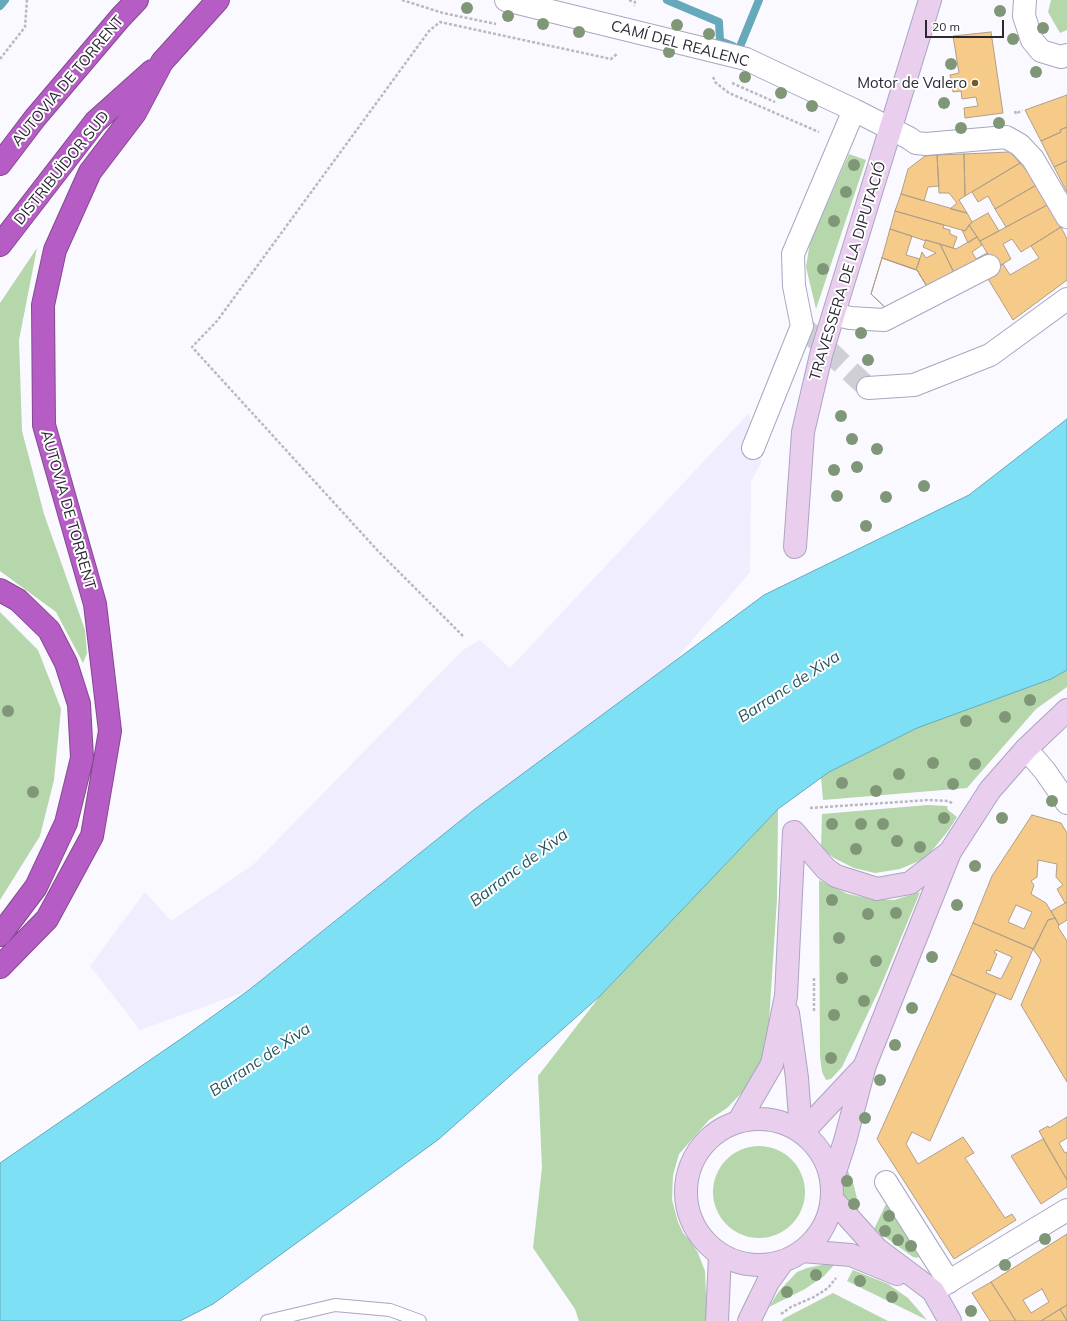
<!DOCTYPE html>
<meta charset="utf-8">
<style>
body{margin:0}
#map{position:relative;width:1067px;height:1321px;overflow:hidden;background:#faf9ff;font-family:Mulish,sans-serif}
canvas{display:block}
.scale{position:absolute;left:925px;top:20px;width:79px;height:18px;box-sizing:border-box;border:2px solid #2a2833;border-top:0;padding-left:5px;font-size:12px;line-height:14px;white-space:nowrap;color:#2a2833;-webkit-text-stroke:3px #fff;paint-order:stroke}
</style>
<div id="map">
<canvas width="1067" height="1321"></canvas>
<div class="scale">20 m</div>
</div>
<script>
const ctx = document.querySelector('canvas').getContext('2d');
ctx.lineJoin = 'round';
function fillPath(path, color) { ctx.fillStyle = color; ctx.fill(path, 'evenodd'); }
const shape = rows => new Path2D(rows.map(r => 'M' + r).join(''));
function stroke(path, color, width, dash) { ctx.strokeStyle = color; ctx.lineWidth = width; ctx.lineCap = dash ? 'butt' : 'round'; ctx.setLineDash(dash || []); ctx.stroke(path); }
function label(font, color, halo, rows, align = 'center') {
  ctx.font = font + ' Mulish,sans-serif'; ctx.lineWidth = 4; ctx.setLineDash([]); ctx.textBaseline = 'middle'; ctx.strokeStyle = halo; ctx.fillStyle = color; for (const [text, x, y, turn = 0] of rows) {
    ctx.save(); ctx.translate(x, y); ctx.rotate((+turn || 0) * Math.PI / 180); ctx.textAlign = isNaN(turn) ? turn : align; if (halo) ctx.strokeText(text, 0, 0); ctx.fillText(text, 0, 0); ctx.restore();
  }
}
fillPath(shape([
 [749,413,753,438,753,448,762,461,751,482,750,572,671,665,475,809,250,990,140,1030,90,966,145,892,171,921,254,864,463,650,480,640,510,668]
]), '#f0edff');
fillPath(shape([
 [1051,0,1067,0,1067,30,1060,33,1048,12],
 [849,154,866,160,816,309,806,267,810,242],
 [37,248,19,340,22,431,44,514,85,630,87,653,83,663,56,612,0,571,0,303],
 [0,612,38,650,61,709,54,780,40,836,0,900],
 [1067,670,1067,687,1036,709,967,788,823,800,821,777,829,772,917,728,1051,679],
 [928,805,947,806,948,810,957,817,948,831,926,858,900,869,875,873,854,868,834,858,821,848,822,814],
 [778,809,777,899,767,1052,757,1077,727,1108,709,1120,679,1154,673,1175,672,1200,678,1222,683,1233,690,1241,698,1253,705,1271,707,1321,579,1321,575,1309,533,1248,542,1168,538,1076,600,996],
 [819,880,848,894,871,899,894,900,920,892,880,988,842,1067,831,1079,826,1080,822,1072,820,1056],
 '713 1192a46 46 0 1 1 92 0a46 46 0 1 1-92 0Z',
 [846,1166,854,1186,858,1203,858,1215,843,1199,841,1188,840,1179],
 [886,1204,920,1254,918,1258,913,1257,874,1229],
 [827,1264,835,1264,824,1276,805,1289,769,1307,779,1291,797,1272,807,1268],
 [853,1270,888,1284,908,1298,927,1320,847,1281],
 [833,1293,888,1321,782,1321,783,1319]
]), '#b6d6ab');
const water = shape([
 [1067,419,1067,670,1051,679,917,728,829,772,778,809,600,996,439,1139,213,1304,180,1321,0,1321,0,1163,188,1034,249,990,475,809,764,595,969,495,1067,419]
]);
fillPath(water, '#7ee0f4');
stroke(water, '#65a9ba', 1);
stroke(shape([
 [667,0,719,22,720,41,733,46],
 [0,6,5,0],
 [739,49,759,0]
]), '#65a9ba', 8);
const building = shape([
 [991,32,1003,113,965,118,964,108,978,106,976,97,962,99,961,91,953,92,950,75,959,73,953,36,991,32],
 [1067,95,1067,127,1060,130,1061,132,1041,141,1025,110,1067,95],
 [1067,127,1067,161,1054,167,1041,141,1061,132,1060,130,1067,127],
 [1010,152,1020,163,965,196,964,154,1010,152],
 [964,154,965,196,959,200,967,213,950,209,957,203,949,193,939,193,937,155,964,154],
 [937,155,939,186,928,187,924,201,901,194,908,169,925,156,937,155],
 [1067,161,1067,192,1054,167,1067,161],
 [1020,163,1038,184,995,209,988,196,978,202,972,192,1020,163],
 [1038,184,1049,204,1006,227,995,209,1038,184],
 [901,194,967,213,972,222,965,231,895,211,901,194],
 [1049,204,1061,227,1021,252,1012,239,1003,244,1011,259,996,268,980,241,1049,204],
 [895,211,944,225,943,228,950,230,950,234,957,237,953,248,926,240,926,241,890,229,895,211],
 [988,213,999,231,980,241,969,225,972,222,988,213],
 [969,225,977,237,968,243,962,230,965,231,969,225],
 [1061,227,1067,239,1067,280,1013,320,985,274,1003,264,1010,275,1039,258,1031,246,1061,227],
 [890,229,912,236,906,255,920,259,916,270,882,258,890,229],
 [977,237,982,245,972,252,976,259,987,253,991,259,956,277,940,244,956,249,977,237],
 [926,240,940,244,956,277,929,290,917,270,916,270,922,252,926,258,936,253,923,247,926,240],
 [882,258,917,270,929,290,888,310,871,294,882,258],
 [882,258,917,270,929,290,888,310,871,294,882,258],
 [1032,815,1061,823,1067,833,1067,902,1065,903,1057,889,1063,885,1056,877,1057,864,1038,860,1037,877,1031,881,1034,885,1031,894,1046,903,1055,918,1048,920,1034,949,973,923,992,876,1032,815],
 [1016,905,1032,912,1024,929,1008,922,1016,905],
 [1067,902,1067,920,1059,925,1051,911,1067,902],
 [1055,918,1059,925,1058,927,1067,941,1067,1082,1021,1005,1041,960,1033,949,1048,920,1055,918],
 [973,923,1033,949,1011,1000,951,974,973,923],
 [996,950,1012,957,1001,979,986,973,987,970,990,971,997,954,994,952,996,950],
 [951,974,996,994,930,1141,912,1132,906,1144,918,1164,963,1137,974,1153,965,1158,1005,1218,1012,1214,1016,1220,954,1259,877,1139,951,974],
 [1067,1117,1067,1138,1059,1143,1065,1153,1067,1152,1067,1180,1039,1131,1048,1126,1049,1128,1067,1117],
 [1043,1139,1067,1180,1067,1187,1041,1204,1011,1156,1043,1139],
 [1067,1234,1067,1305,1041,1321,1016,1321,991,1282,1067,1234],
 [1042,1289,1049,1302,1031,1313,1023,1300,1042,1289],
 [991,1282,1016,1321,990,1321,972,1293,991,1282],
 [1067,1305,1067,1321,1060,1309,1067,1305],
 [1060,1309,1067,1321,1041,1321,1060,1309]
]);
fillPath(building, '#f6cb8a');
stroke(building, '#b19f85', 1);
stroke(shape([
 [802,326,868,388]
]), '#d0cfd6', 22, [22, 11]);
const lane = shape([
 [267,1321,335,1305,390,1310,420,1321]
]);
const street = shape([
 [506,0,746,59,854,110,909,138,916,143,926,144,1006,137,1020,145,1033,159,1067,217],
 [1025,0,1024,16,1032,40,1041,51,1061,57,1067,55],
 [834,314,850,318,884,320,989,266],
 [868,388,914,385,990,355,1067,299],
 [753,448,802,326,794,286,793,254,854,110],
 [1026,749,1045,771,1067,803],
 [886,1182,949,1282],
 [933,1291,1067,1210]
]);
const secondary = shape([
 [795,547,803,432,821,355,930,0],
 [794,832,826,869,836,876,877,889,910,883,950,852],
 [788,1013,797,1078,801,1131],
 '686 1192a73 73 0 1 1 146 0a73 73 0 1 1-146 0Z',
 [740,1119,772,1064,786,996,794,832],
 [803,1132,863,1068],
 [832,1181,845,1141,865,1065,950,852,990,790,1026,749,1067,710],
 [832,1199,877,1249,933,1291,950,1321],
 [802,1251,851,1255,897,1274],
 [717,1321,720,1255],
 [749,1321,768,1282,783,1261]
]);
const highway = shape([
 [0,164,35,118,120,18,137,0],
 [0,245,95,122,152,71],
 [0,590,18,600,49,630,66,663,79,704,82,758,66,823,36,887,0,935],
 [0,967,47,919,92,836,110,731,95,604,44,425,43,305,55,250,90,172,135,113,162,62,218,0]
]);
stroke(lane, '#aaa5c2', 14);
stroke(street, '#aaa5c2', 24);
stroke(secondary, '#aaa5c2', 24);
stroke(highway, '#844a91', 24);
stroke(shape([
 [402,0,443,13,496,24],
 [629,0,635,2,634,6],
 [0,59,25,27,27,0],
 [713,77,716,83,729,93,819,132],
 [732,83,775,102],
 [1015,111,1016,114,1022,110],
 [463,636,378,551,192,347,217,321,429,31,440,22,611,59,618,53],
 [810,808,929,800,949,801,953,804],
 [814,978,814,1011],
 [781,1314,791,1307,814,1297,828,1288,836,1278]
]), '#bab9c0', 2.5, [3, 2]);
stroke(lane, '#fff', 12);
stroke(street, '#fff', 22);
stroke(secondary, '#e9ceed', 22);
stroke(highway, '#b55dc4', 22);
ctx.fillStyle = '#809777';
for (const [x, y] of [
 [467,8],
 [1000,11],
 [508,16],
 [543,24],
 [677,25],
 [1043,28],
 [579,32],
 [709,34],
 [1013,39],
 [669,52],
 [951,64],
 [1036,72],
 [745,77],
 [781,93],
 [944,103],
 [812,106],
 [999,123],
 [961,128],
 [854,165],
 [846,192],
 [834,221],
 [823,269],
 [861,333],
 [868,360],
 [841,416],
 [852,439],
 [877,449],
 [857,467],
 [834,470],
 [924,486],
 [837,496],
 [886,497],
 [866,526],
 [1030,700],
 [8,711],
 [1005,717],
 [966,721],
 [933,763],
 [975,764],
 [899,774],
 [842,783],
 [953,784],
 [876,791],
 [33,792],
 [1052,801],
 [944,818],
 [1002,818],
 [832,824],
 [861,824],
 [883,824],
 [897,841],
 [920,847],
 [856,849],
 [975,866],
 [832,900],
 [957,905],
 [896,913],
 [868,914],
 [839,938],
 [932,957],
 [876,961],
 [842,978],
 [864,1001],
 [912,1008],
 [834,1015],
 [895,1045],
 [831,1058],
 [880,1080],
 [865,1118],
 [847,1181],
 [854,1204],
 [889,1216],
 [885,1231],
 [1045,1239],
 [898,1240],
 [911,1246],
 [1005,1265],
 [816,1275],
 [860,1281],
 [787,1292],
 [892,1297],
 [971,1311]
]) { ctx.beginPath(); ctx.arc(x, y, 6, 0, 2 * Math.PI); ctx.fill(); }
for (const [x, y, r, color] of [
 [975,83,4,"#725b2b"]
]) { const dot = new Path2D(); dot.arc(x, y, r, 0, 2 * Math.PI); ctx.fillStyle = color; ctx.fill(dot); stroke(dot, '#fff', 1.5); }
label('15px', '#2a2833', '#fff', [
 ["CAMÍ DEL REALENC",680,44,15],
 ["AUTOVIA DE TORRENT",68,81,-50],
 ["DISTRIBUÏDOR SUD",62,168,-51],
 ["TRAVESSERA DE LA DIPUTACIÓ",848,271,-73],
 ["AUTOVIA DE TORRENT",68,510,74]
]);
label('15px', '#2a2833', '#fff', [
 ["Motor de Valero",967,83]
], 'right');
label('italic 16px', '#29555e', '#fff', [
 ["Barranc de Xiva",789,687,-33],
 ["Barranc de Xiva",519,868,-37],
 ["Barranc de Xiva",260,1060,-34]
]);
</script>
